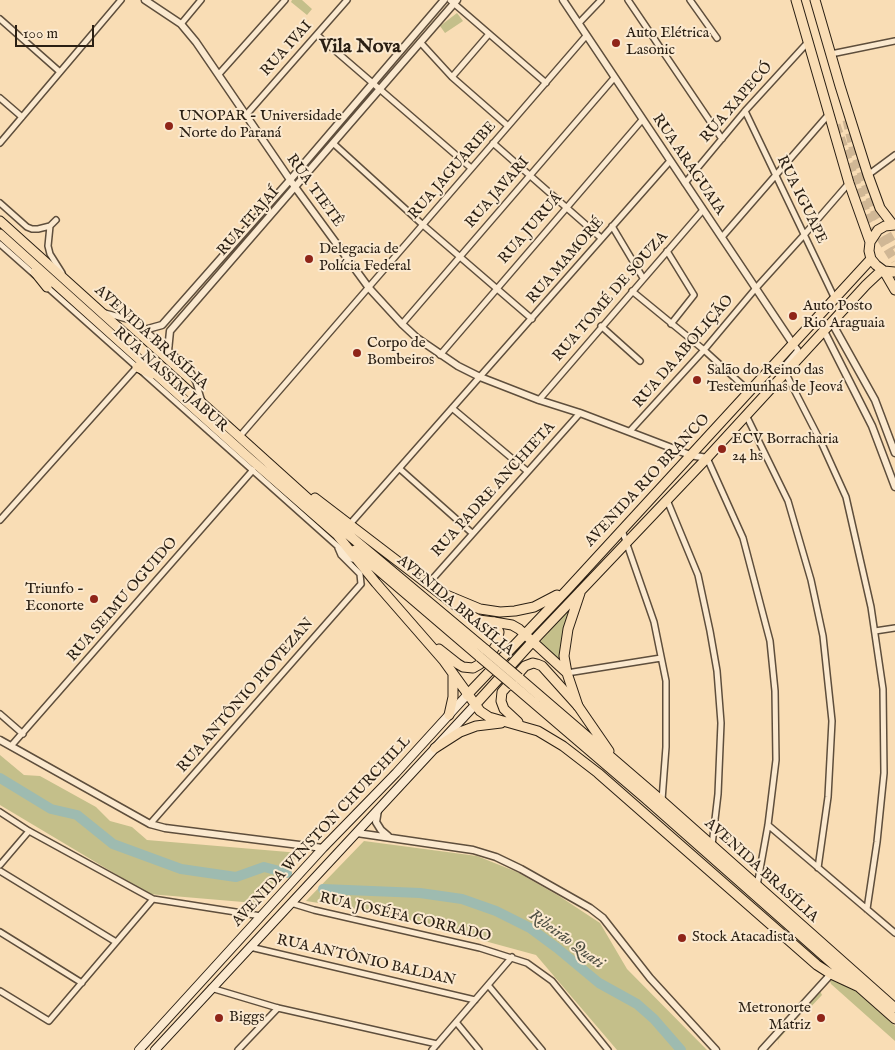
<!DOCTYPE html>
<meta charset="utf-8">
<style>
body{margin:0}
#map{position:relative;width:895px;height:1050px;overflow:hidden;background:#f9ddb5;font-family:"IM FELL English",serif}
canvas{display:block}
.scale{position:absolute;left:15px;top:25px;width:79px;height:22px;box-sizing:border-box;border:2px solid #2a1f13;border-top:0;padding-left:6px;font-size:15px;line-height:18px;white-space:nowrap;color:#2a1f13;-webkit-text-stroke:4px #fbe9cf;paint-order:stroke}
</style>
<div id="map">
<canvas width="895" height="1050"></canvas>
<div class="scale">100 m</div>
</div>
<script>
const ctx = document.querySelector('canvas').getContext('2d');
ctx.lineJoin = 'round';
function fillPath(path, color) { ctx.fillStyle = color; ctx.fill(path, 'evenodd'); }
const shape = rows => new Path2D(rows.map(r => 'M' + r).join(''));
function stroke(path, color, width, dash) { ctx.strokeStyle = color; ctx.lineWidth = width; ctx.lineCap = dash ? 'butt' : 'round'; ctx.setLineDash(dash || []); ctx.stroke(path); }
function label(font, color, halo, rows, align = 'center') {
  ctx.font = font + ' "IM FELL English",serif'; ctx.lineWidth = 4; ctx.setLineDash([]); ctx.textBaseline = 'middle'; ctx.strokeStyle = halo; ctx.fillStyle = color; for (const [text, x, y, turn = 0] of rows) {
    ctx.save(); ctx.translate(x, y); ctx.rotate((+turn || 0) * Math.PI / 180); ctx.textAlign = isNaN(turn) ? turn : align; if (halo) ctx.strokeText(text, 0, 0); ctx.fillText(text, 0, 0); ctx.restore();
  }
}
fillPath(shape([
 [292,0,302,0,312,9,307,15,291,2],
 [457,13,463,21,445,33,440,26],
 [570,608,562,635,561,666,540,642],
 [0,755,24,775,40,776,96,807,110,821,132,827,147,840,300,853,255,903,149,894,0,805],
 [364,841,477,856,517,872,559,896,600,923,627,969,707,1050,617,1050,536,955,382,913,306,901],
 [835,979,847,983,895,1026,895,1041,831,984,830,981],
 [820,991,822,995,806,1012,804,1010,778,1040,779,1046,777,1037]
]), '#c4bf8a');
stroke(shape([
 [0,778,51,809,77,815,113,844,181,869,236,877,264,867,287,873],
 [323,889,420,893,462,899,496,911,530,928,557,948,599,983,637,1004,654,1019,681,1050]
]), '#9ebbb0', 10);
stroke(shape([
 [847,120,854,152,876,215,895,248],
 [836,125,868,217,895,261]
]), '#d0b795', 9, [9, 4.5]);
const minor = shape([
 [450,0,546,83],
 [628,0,722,139],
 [690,0,717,38],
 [0,19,60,72],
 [579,23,601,0],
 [181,24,201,0],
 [317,35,471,168],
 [420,42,452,77,508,126],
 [831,54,895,41],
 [219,74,285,0],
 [452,77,489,34],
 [0,98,22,117],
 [745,111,835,299],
 [246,115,347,0],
 [0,143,121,0],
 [493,143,601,238],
 [334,144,423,225,532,319],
 [868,175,895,155],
 [685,183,745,111,809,41],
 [0,203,27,227,32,229,38,229,50,226,56,220],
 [50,226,48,246,50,254,62,273],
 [612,226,643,278],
 [722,237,829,114],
 [0,244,35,275],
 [667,251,694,295,671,324],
 [46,286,352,559],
 [632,291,704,350,749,391],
 [105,313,134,321,184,364,190,371,196,382,202,402],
 [402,324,614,78],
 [601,326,640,361],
 [440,355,642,120],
 [789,369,787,363,798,350,793,344],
 [785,372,822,444,846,497,871,607,883,689,884,773,877,842,867,909],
 [539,400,703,210],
 [452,408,527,471],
 [746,415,788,501,811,580,823,636,832,721,828,797,818,868],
 [630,431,704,350,756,288,804,235,849,183],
 [240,436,586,36],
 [707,458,743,538,770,641,775,691,776,760,768,825,757,886],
 [400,469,472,533],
 [667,500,698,575,710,631,717,671,721,723,718,794,712,845],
 [0,520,137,367],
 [350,524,670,161],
 [622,530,654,622,666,681,666,747,662,800],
 [338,548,341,555,360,574,361,584],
 [428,584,580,413],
 [875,631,895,628],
 [567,673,661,658],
 [0,714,23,734],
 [11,746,253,470],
 [0,812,29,831,153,899,261,916],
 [150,824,361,584],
 [768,825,895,933],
 [0,865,29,831],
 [0,871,116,942],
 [291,903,314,910,480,948,527,963,552,981,608,1050],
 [0,932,82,983],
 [250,947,475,1000],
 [488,985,542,1050],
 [211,988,278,1008,437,1044],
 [0,991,49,1021,153,899],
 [456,1022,479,1050],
 [238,1050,278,1008],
 [432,1050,512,957]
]);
const tertiary = shape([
 [145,0,181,24,196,42,295,187,369,288,402,324,417,338,458,366,480,377,539,400,580,413,690,455,707,458],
 [563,0,793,344],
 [832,323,875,400,895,453],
 [144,330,162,325,290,180,444,0],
 [824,331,872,426,895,487],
 [168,351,170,331,457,0],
 [0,740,150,824,165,828,323,848],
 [378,810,376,822,381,830,388,836],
 [357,833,473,850,496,857,521,869,590,908,603,918,650,978,716,1050],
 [762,1050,831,974]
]);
const secondary = shape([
 [139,1050,323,848,396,773,467,695],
 [155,1050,475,705]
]);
const primary = shape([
 [796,0,849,183,870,242],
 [815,0,840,86,868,175,880,208,893,225],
 [895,225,885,226,878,230,870,242,869,251,871,259,876,265,884,271,895,272],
 [884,271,895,290],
 [444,594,480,609,500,612,515,611,534,607,557,595],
 [494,622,512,625,519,629,567,673],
 [467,695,566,591,871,259],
 [475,705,533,641,707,458,866,285,882,270],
 [578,706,567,673,564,656,568,629,580,593]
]);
const trunk = shape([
 [0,221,344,531,486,650],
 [0,234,248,457,341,538],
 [35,272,47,287],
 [137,367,152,374],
 [315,498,464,612,479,620,494,622,499,632,497,644,493,650,480,664,473,668,463,667,458,664,439,649],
 [338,536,376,583,444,661,480,711,489,717,538,731,563,746,598,773,817,965,831,974,859,987],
 [355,550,480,657],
 [519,678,662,801,895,1008],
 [513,685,645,798,895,1019],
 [449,715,453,697,453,675],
 [518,722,504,709,501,701,502,692,525,666,533,663,537,664,542,666,578,706,609,751],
 [435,748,460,732,476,726,501,723]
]);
stroke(minor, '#5e4e3c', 8);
stroke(tertiary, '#5e4e3c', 9);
stroke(secondary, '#2a1f13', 10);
stroke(primary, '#2a1f13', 11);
stroke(trunk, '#2a1f13', 11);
stroke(minor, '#fbe9cf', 5);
stroke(tertiary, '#fbe9cf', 6);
stroke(secondary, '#fbe9cf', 8);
stroke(primary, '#f9ddb5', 9);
stroke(trunk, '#f9ddb5', 9);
const trunkBridge = shape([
 [486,650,519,678],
 [480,657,513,685]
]);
stroke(trunkBridge, '#2a1f13', 11, []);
stroke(trunkBridge, '#f9ddb5', 9);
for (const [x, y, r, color] of [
 [616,43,5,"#8f2418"],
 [169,126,5,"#8f2418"],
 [309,259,5,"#8f2418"],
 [793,316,5,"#8f2418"],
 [357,353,5,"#8f2418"],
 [697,380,5,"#8f2418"],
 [722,449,5,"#8f2418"],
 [94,599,5,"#8f2418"],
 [682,938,5,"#8f2418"],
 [219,1018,5,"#8f2418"],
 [821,1018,5,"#8f2418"]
]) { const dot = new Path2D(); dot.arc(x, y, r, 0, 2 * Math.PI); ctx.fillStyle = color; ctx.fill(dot); stroke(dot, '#fbe9cf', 2); }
label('15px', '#2a1f13', '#fbe9cf', [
 ["Auto Elétrica",626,34],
 ["Lasonic",626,51],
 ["UNOPAR - Universidade",179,117],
 ["Norte do Paraná",179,134],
 ["Delegacia de",319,250],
 ["Polícia Federal",319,267],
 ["Auto Posto",803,307],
 ["Rio Araguaia",803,324],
 ["Corpo de",367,344],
 ["Bombeiros",367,361],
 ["Salão do Reino das",707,371],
 ["Testemunhas de Jeová",707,388],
 ["ECV Borracharia",732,440],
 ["24 hs",732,457],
 ["Triunfo -",84,590,"right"],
 ["Econorte",84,607,"right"],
 ["Stock Atacadista",692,938],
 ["Metronorte",811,1009,"right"],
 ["Matriz",811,1026,"right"],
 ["Biggs",229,1018]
], 'left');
label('15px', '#2a1f13', '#fbe9cf', [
 ["RUA IVAI",287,49,-48],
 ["RUA XAPECÓ",737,103,-49],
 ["RUA ARAGUAIA",688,165,56],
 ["RUA JAGUARIBE",453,171,-49],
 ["RUA TIETÊ",314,191,54],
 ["RUA JAVARI",498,193,-49],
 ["RUA IGUAPE",801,200,64],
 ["RUA ITAJAÍ",249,222,-49],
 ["RUA JURUÁ",531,229,-49],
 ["RUA MAMORÉ",566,261,-49],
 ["RUA TOMÉ DE SOUZA",611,297,-49],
 ["AVENIDA BRASÍLIA",151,338,42],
 ["RUA DA ABOLIÇÃO",684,352,-49],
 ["RUA NASSIM JABUR",170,380,42],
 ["AVENIDA RIO BRANCO",648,481,-47],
 ["RUA PADRE ANCHIETA",494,490,-48],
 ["RUA SEIMU OGUIDO",123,600,-49],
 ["AVENIDA BRASÍLIA",455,606,40],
 ["RUA ANTÔNIO PIOVEZAN",246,696,-49],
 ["AVENIDA WINSTON CHURCHILL",322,832,-47],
 ["AVENIDA BRASÍLIA",761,871,42],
 ["RUA JOSÉFA CORRADO",405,918,13],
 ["RUA ANTÔNIO BALDAN",366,961,13]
]);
label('italic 16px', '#4d4e42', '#fbe9cf', [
 ["Ribeirão Quati",566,940,36]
]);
label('bold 20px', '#2a1f13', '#fbe9cf', [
 ["Vila Nova",360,48]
]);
</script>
